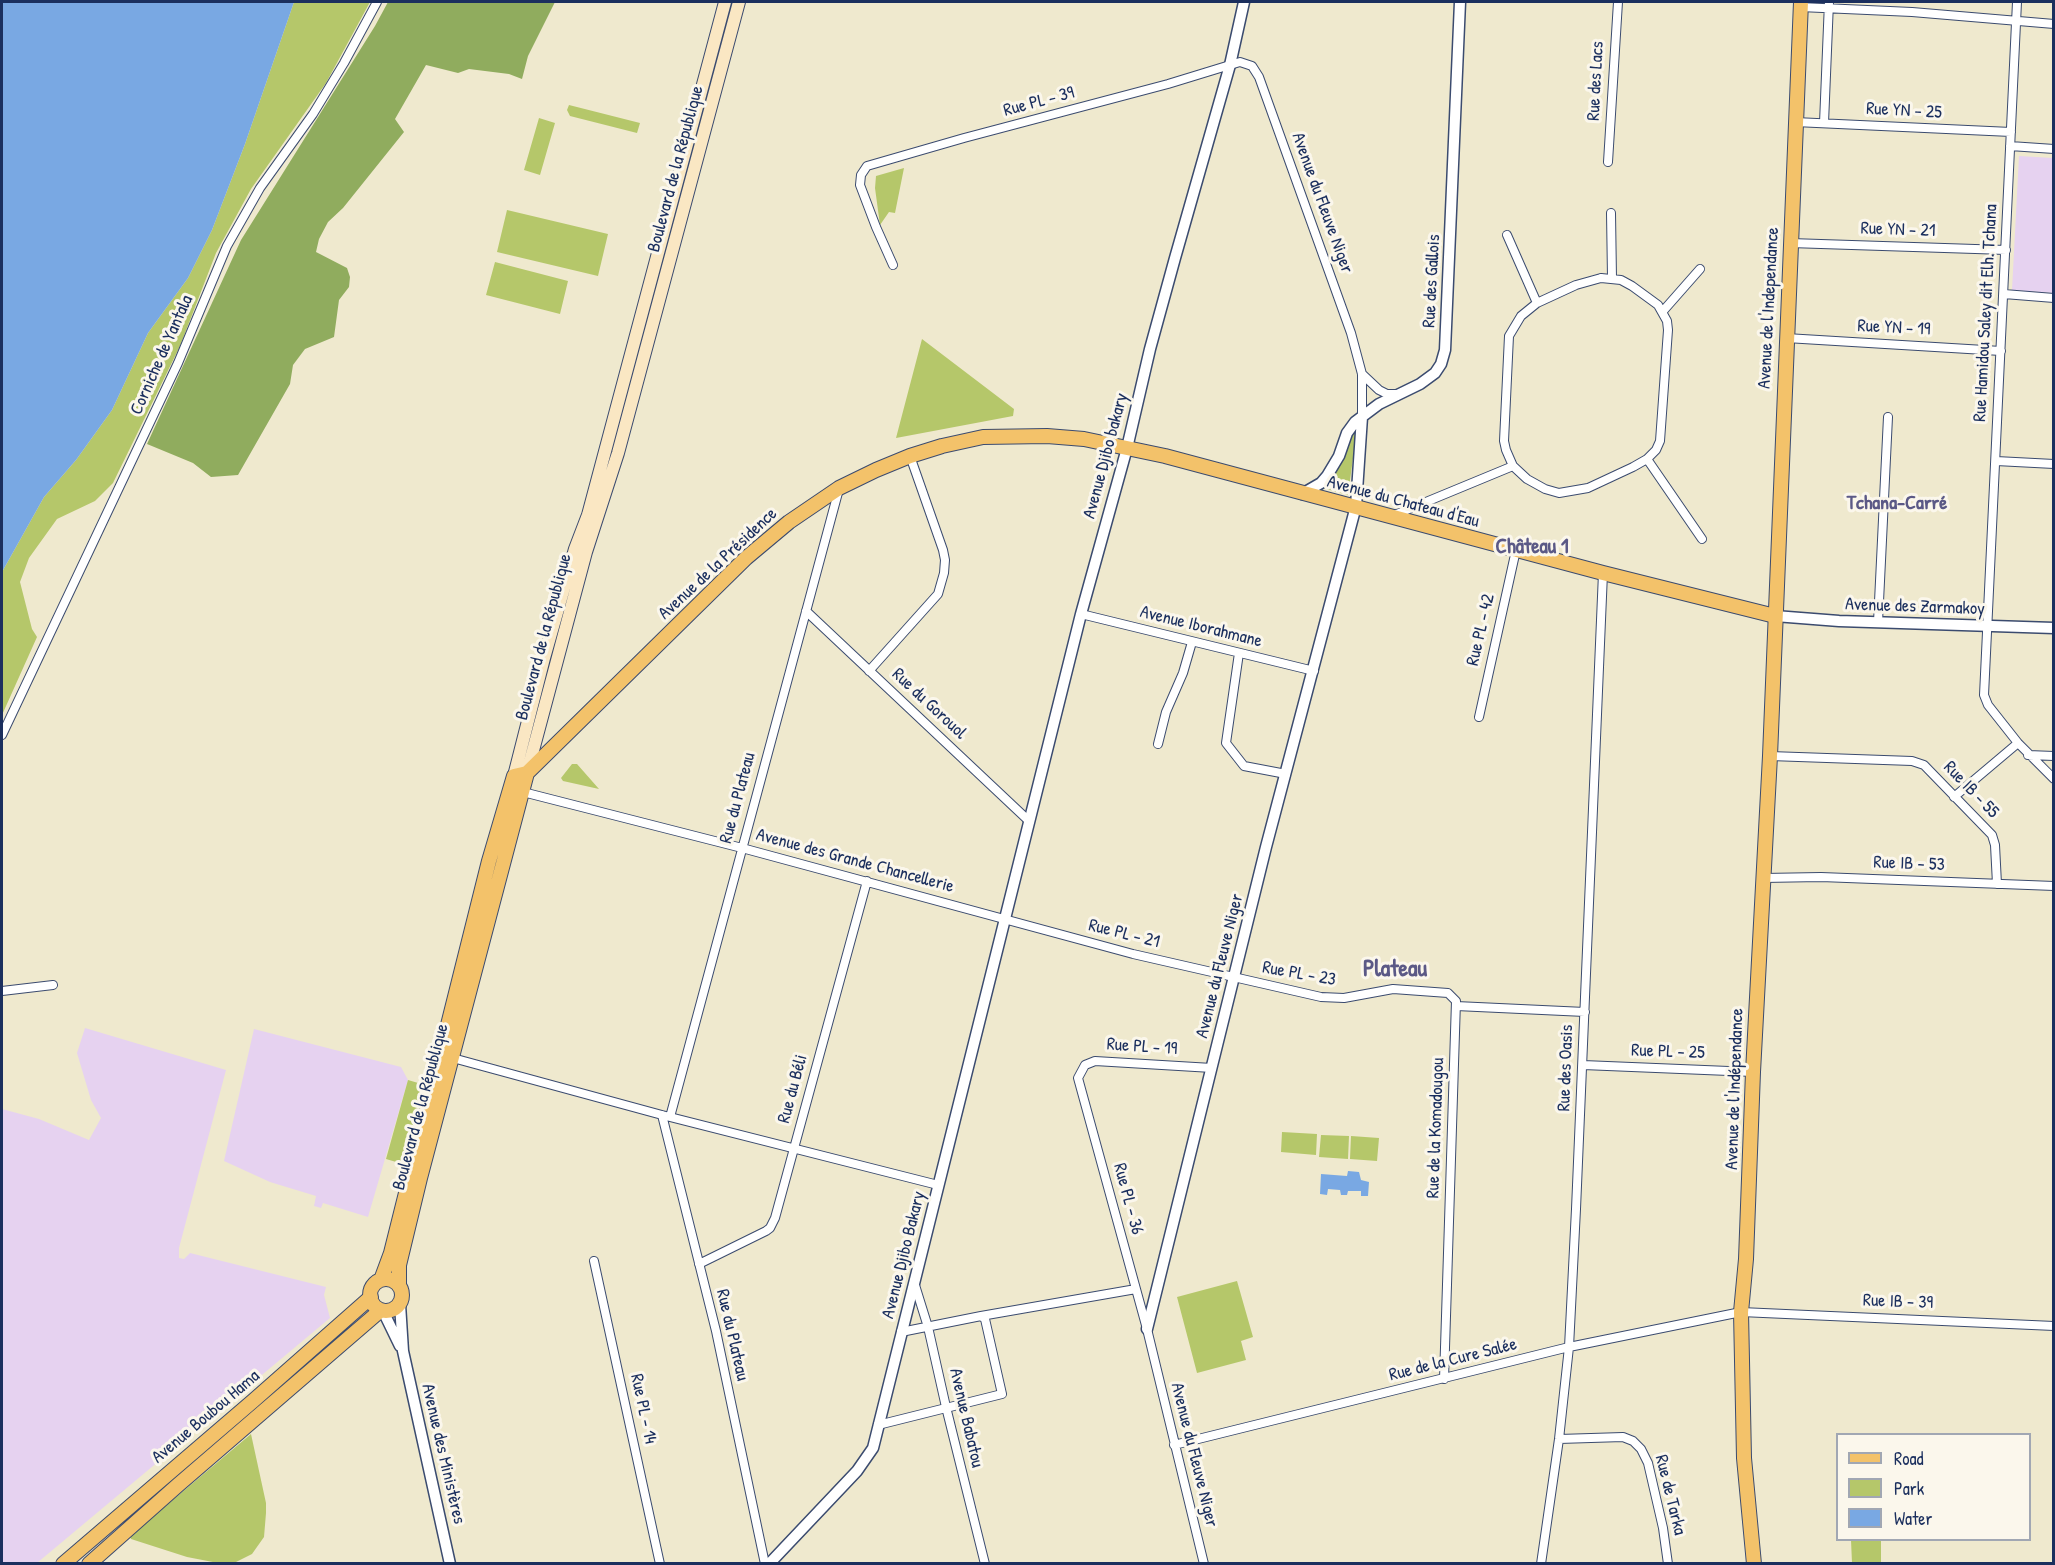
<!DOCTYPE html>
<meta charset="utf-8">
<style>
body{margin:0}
#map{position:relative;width:2055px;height:1565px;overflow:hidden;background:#efe9ce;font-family:"Patrick Hand",sans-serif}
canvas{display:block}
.frame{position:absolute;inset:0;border:3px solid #1b2f5e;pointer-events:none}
.legend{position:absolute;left:1836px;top:1433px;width:195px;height:108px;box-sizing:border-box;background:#fbf7ec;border:2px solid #a1a7b3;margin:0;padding:8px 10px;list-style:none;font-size:18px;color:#1b2f5e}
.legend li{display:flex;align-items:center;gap:12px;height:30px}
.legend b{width:30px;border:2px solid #a1a7b3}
</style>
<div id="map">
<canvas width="2055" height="1565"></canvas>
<div class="frame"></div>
<ul class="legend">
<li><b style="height:8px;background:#f3c26a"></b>Road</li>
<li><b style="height:16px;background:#b5c76a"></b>Park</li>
<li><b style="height:16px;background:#79a8e3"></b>Water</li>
</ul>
</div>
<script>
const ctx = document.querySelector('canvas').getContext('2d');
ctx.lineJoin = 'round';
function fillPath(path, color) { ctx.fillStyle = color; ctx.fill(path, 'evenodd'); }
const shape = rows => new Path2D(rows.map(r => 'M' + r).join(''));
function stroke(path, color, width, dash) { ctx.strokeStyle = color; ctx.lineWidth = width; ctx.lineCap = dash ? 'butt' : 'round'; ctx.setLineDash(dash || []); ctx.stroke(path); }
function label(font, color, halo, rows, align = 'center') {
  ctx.font = font + ' "Patrick Hand",sans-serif'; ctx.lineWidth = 6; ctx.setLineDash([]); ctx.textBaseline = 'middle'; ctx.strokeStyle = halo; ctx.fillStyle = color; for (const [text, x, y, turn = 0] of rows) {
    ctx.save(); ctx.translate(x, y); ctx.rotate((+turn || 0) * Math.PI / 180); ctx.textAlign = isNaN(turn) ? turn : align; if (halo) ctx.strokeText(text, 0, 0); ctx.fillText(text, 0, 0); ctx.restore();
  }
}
fillPath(shape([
 [2019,156,2053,158,2053,293,2012,290],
 [85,1028,226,1070,179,1248,179,1258,184,1259,190,1253,326,1287,324,1295,330,1318,37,1563,2,1563,2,1109,39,1119,89,1140,101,1118,91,1100,77,1053],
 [254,1029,401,1067,408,1080,368,1217,323,1203,321,1208,314,1206,316,1196,270,1182,224,1161]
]), '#e6d2f0');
fillPath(shape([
 [294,2,370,2,326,83,251,189,216,253,180,346,113,483,95,501,57,519,29,558,20,582,32,629,37,637,2,715,2,572,44,497,76,460,112,410,148,333,188,278,212,230,245,144],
 [569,105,640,123,637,133,570,116,567,110],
 [539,118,555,123,540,175,524,170],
 [904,168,895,213,889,212,880,225,875,188,876,176],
 [507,210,608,234,598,276,497,252],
 [495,262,568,281,560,314,486,295],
 [922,339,1014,409,1013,416,896,438],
 [1353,427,1357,429,1348,495,1323,488],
 [572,764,577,764,599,789,563,781,561,778],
 [408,1080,425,1085,403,1164,386,1159],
 [1282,1132,1317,1134,1316,1155,1281,1152],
 [1321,1135,1349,1136,1348,1159,1319,1157],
 [1351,1136,1379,1138,1377,1161,1350,1159],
 [1237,1281,1253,1337,1241,1341,1246,1360,1197,1373,1177,1297],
 [251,1434,266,1503,266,1513,264,1537,252,1554,234,1563,218,1563,187,1557,131,1539,130,1536],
 [1851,1540,1881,1540,1881,1563,1852,1563]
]), '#b5c76a');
fillPath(shape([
 [388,2,555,2,528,56,522,79,509,74,469,69,458,73,426,65,395,119,404,132,343,208,328,222,319,239,316,252,347,268,350,277,349,287,339,300,334,337,305,349,293,365,290,384,238,475,211,477,193,463,147,444,241,240,375,26]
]), '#90ac5e');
fillPath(shape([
 [2,2,294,2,245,144,212,230,188,278,148,333,112,410,76,460,44,497,2,572],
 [1348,1171,1359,1172,1361,1180,1369,1182,1368,1196,1361,1196,1361,1191,1348,1191,1347,1195,1341,1195,1340,1190,1328,1189,1327,1195,1320,1194,1321,1174,1347,1176]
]), '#79a8e3');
const minor = shape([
 [2017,2,1984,695,1988,705,2018,743,2054,779],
 [1800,7,1912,12,2054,24],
 [1795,122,2011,132],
 [1824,123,1829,2],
 [2010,146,2054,149],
 [1608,162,1618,2],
 [1611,213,1612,278],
 [1507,235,1537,303],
 [1790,243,2006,250],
 [893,265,876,227,860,185,861,175,867,166,964,138,1168,84,1230,65,1240,62,1252,66,1259,77,1351,333,1362,374,1362,417],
 [1601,278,1621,280,1632,286,1658,305,1667,321,1668,330,1660,441,1656,450,1647,459,1633,467,1588,488,1559,493,1545,489,1527,479,1513,466,1506,450,1504,441,1509,336,1521,316,1537,303,1576,285,1601,278],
 [2004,294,2054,298],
 [1663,311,1700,269],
 [1786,338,2001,351],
 [1362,374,1379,390,1387,394,1396,394],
 [1647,459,1702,539],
 [1996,461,2054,464],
 [1392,516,1513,466],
 [806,611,1029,821],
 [1081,614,1314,671],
 [1878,622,1888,417],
 [1239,653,1226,743,1244,766,1286,774],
 [869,671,938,594,944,573,945,560,943,550,910,456],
 [1479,717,1516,550],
 [2,735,178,363,227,246,260,188,313,114,344,63,377,2],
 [1158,744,1166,712,1183,673,1192,642],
 [2028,755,2054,756],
 [1770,756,1912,761,1924,765,1992,835,1995,845,1997,884],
 [519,791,742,848,1133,954,1321,997,1344,998,1393,989,1448,993,1456,1001,1444,1379],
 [1954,797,2018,743],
 [1763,878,1821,877,2054,886],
 [2,991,53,985],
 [1456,1006,1585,1012],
 [449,1057,662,1115,938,1185],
 [1583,1065,1753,1072],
 [662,1115,716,1331,765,1564],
 [670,1117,839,489],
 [594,1261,660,1564],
 [699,1264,766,1231,770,1228,775,1218,867,881],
 [914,1282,928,1327,946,1407,985,1564],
 [981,1316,1136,1289],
 [878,1425,1002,1394,985,1319,981,1316,901,1332],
 [1559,1439,1623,1437,1633,1441,1641,1449,1648,1463,1663,1528,1668,1564],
 [1174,1445,1569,1347,1741,1312,2054,1326],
 [1204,1564,1147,1329,1078,1078,1085,1065,1095,1061,1212,1068],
 [1541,1564,1559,1439,1569,1347,1576,1209,1603,573]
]);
const tertiary = shape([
 [1302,494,1321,483,1327,476,1339,456,1347,433,1355,422,1379,404,1420,384,1435,373,1441,364,1445,350,1460,2],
 [1775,616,1839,621,2054,628],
 [400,1304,403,1351,450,1564],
 [383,1311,400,1346],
 [1147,1329,1266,847,1356,506,1362,417],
 [769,1564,857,1471,873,1448,1081,614,1127,448,1150,349,1175,258,1230,65,1244,2]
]);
const secondary = shape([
 [527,773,586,552,618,453,739,2],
 [514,776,544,658,575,549,588,515,725,2]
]);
const primary = shape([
 '370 1295a16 16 0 1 1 32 0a16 16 0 1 1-32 0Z',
 [381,1280,391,1253,489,861,514,776,527,773,746,558,789,522,839,488,876,470,910,456,942,446,983,437,1047,436,1084,439,1165,456,1603,573,1775,616],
 [399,1285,399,1265,420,1178,527,773],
 [63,1564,253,1401,371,1297],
 [89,1564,178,1485,381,1310]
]);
const trunk = shape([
 [1754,1564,1744,1458,1741,1312,1746,1259,1753,1072,1770,756,1801,2]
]);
stroke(minor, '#3b4b6f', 10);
stroke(tertiary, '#3b4b6f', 13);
stroke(secondary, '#3b4b6f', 14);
stroke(primary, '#3b4b6f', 16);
stroke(trunk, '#3b4b6f', 16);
stroke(minor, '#fff', 8);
stroke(tertiary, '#fff', 10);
stroke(secondary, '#fae7c3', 12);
stroke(primary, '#f3c26a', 14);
stroke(trunk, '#f3c26a', 14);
label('18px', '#1b2f5e', '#fbf7ec', [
 ["Rue des Lacs",1596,81,-87],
 ["Rue PL - 39",1039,102,-15],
 ["Rue YN - 25",1904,111,3],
 ["Boulevard de la République",676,169,-75],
 ["Avenue du Fleuve Niger",1322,203,70],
 ["Rue YN - 21",1898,230,2],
 ["Rue des Gallois",1432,281,-87],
 ["Avenue de l'Independance",1769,308,-87],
 ["Rue Hamidou Saley dit Elh. Tchana",1986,313,-87],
 ["Rue YN - 19",1894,328,3],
 ["Corniche de Yantala",162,355,-66],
 ["Avenue Djibo bakary",1106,456,-75],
 ["Avenue du Chateau d'Eau",1403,502,15],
 ["Avenue de la Présidence",718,564,-43],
 ["Avenue des Zarmakoy",1915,607,2],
 ["Avenue Iborahmane",1201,627,14],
 ["Rue PL - 42",1481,630,-77],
 ["Boulevard de la République",544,637,-75],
 ["Rue du Gorouol",929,704,43],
 ["Rue IB - 55",1971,790,46],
 ["Rue du Plateau",738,798,-75],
 ["Avenue des Grande Chancellerie",855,861,15],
 ["Rue IB - 53",1909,864,2],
 ["Rue PL - 21",1124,934,14],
 ["Avenue du Fleuve Niger",1220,966,-76],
 ["Rue PL - 23",1299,974,10],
 ["Rue PL - 19",1142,1047,4],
 ["Rue PL - 25",1668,1052,2],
 ["Rue des Oasis",1566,1068,-88],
 ["Rue du Béli",793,1089,-75],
 ["Avenue de l'Indépendance",1735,1089,-88],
 ["Boulevard de la République",421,1107,-75],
 ["Rue de la Komadougou",1436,1128,-88],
 ["Rue PL - 36",1128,1199,75],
 ["Avenue Djibo Bakary",904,1255,-76],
 ["Rue IB - 39",1898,1302,2],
 ["Rue du Plateau",732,1335,77],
 ["Rue de la Cure Salée",1453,1360,-14],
 ["Rue PL - 14",643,1409,78],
 ["Avenue Boubou Hama",206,1417,-40],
 ["Avenue Babatou",966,1418,77],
 ["Avenue des Ministères",443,1454,77],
 ["Avenue du Fleuve Niger",1194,1455,76],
 ["Rue de Tarka",1670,1495,76]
]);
label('bold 20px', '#5b5986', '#fbf7ec', [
 ["Tchana-Carré",1897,504]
]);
label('bold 21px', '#5b5986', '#fbf7ec', [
 ["Château 1",1532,547]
]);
label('bold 24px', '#5b5986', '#fbf7ec', [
 ["Plateau",1395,970]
]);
</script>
